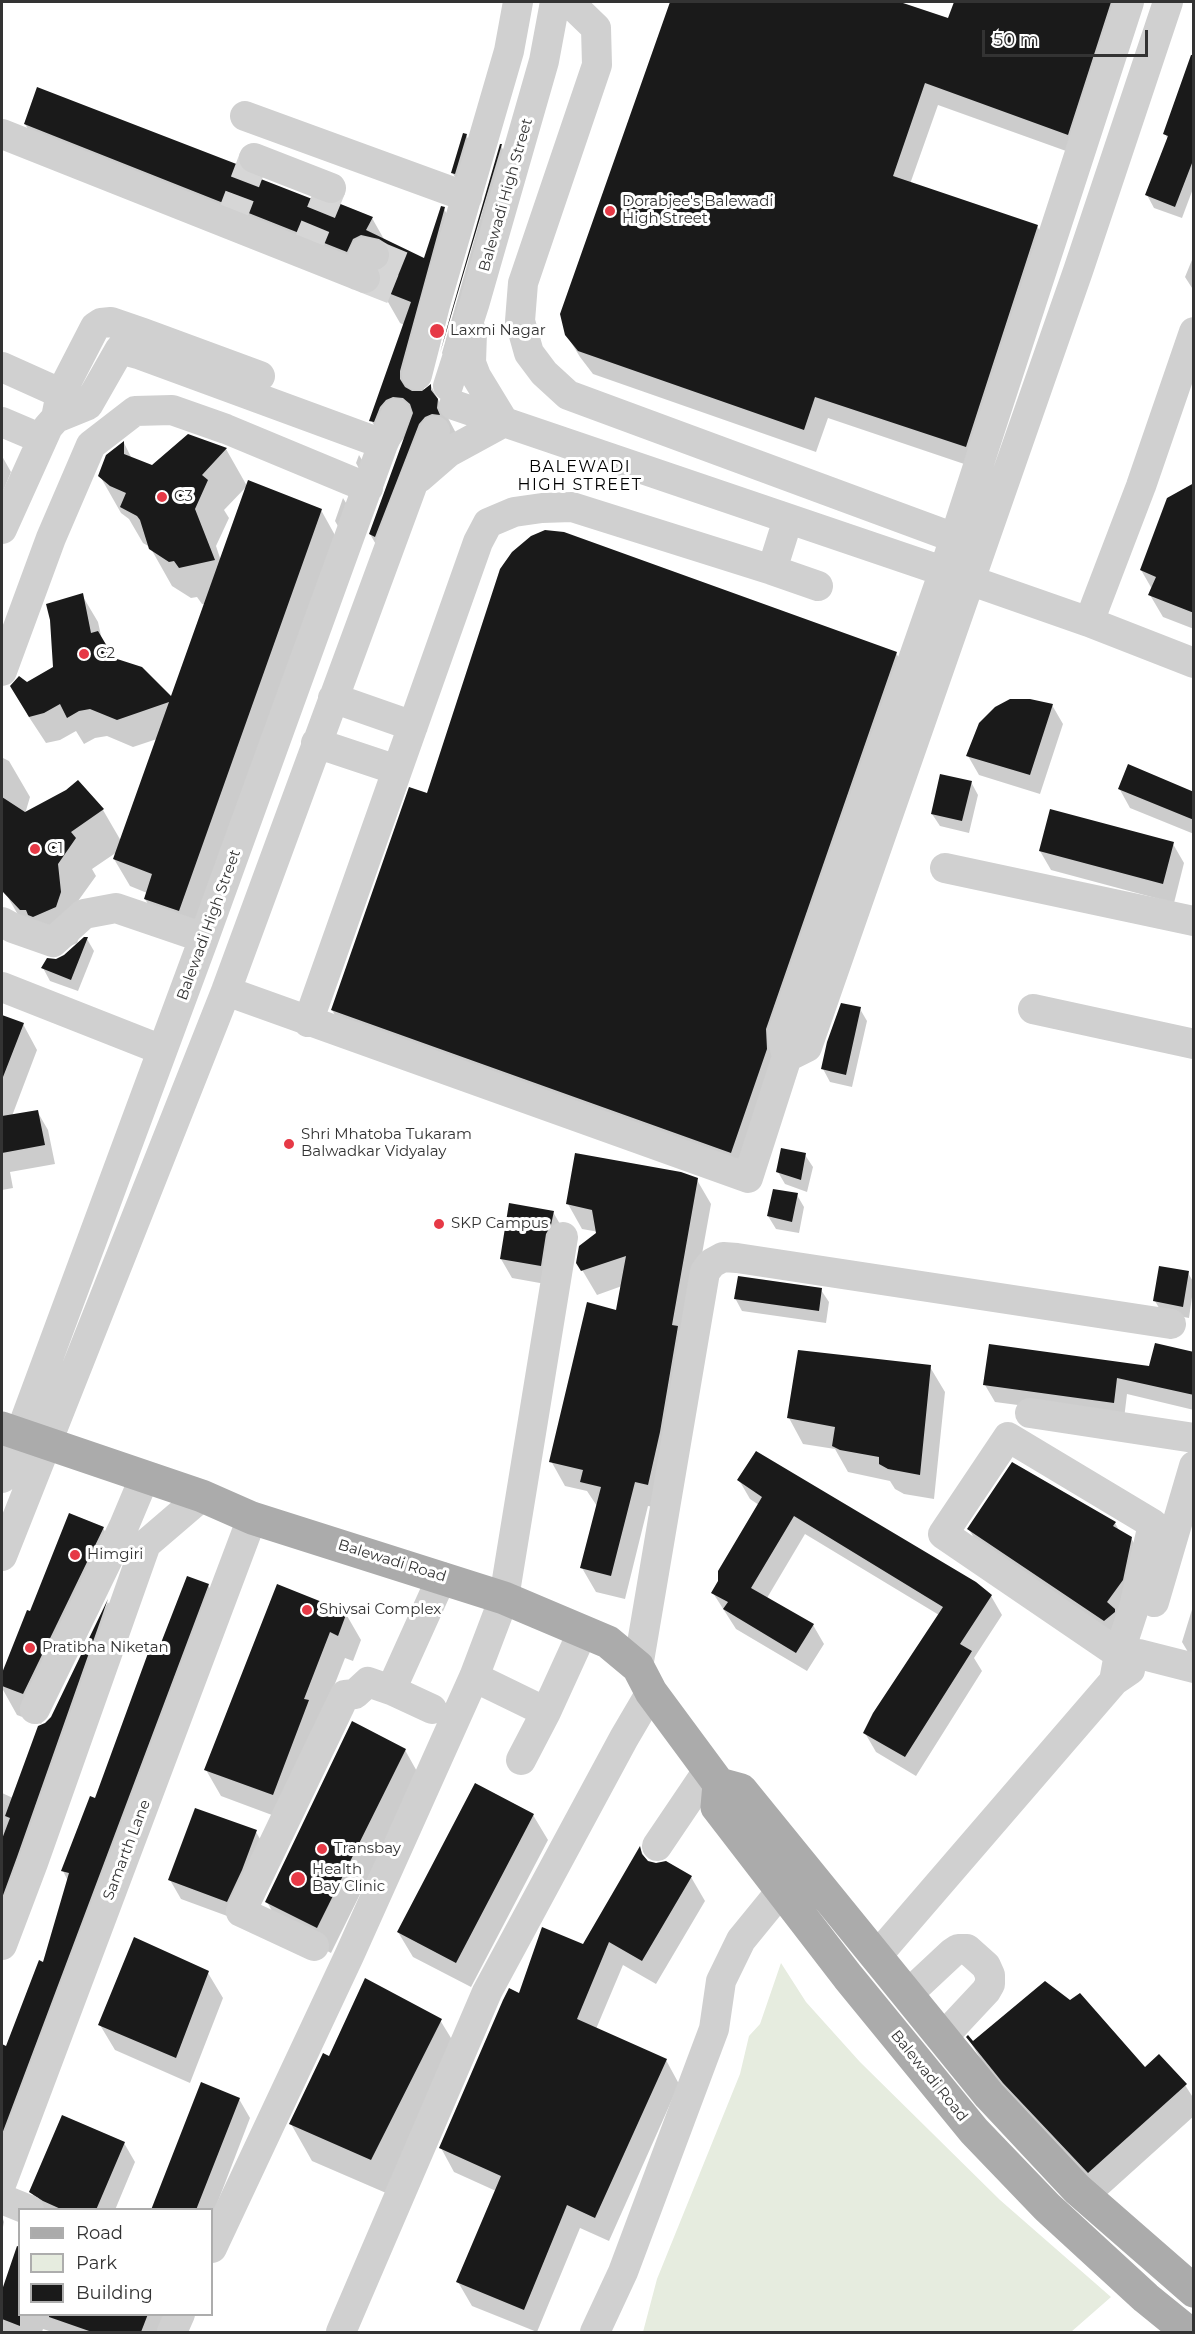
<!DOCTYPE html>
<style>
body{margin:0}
#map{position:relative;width:1195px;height:2334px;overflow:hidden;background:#fff;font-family:Montserrat,sans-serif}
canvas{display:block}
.frame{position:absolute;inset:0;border:3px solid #333;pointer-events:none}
.legend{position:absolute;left:18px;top:2208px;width:195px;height:108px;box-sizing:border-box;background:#fff;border:2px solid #adadad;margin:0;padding:8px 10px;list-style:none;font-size:18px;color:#333}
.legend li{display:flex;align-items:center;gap:12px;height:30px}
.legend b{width:30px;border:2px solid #adadad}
.scale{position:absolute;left:982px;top:30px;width:166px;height:27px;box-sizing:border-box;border:3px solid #333;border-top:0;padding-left:8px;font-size:18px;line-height:21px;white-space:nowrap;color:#333;-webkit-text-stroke:4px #fff;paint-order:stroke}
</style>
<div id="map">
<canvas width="1195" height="2334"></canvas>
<div class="frame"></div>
<ul class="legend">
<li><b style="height:8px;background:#ababab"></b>Road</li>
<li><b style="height:16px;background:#e6ecdf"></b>Park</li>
<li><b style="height:16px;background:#1a1a1a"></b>Building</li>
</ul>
<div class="scale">50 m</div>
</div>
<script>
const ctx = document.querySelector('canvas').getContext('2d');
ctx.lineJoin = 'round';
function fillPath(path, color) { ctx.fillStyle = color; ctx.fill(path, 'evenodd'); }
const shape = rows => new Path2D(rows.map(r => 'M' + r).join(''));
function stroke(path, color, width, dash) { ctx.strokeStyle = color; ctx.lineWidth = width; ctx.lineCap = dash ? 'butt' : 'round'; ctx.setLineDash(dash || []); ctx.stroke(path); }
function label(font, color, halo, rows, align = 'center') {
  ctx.font = font + ' Montserrat,sans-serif'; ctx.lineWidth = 6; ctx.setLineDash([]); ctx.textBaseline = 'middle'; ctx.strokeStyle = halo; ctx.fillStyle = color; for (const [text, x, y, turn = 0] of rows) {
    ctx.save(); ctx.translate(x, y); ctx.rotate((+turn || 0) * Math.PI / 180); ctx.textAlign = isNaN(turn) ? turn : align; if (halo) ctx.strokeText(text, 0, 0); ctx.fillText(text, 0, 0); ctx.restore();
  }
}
fillPath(shape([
 [781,1963,806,2002,860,2062,1000,2200,1111,2297,1071,2332,643,2332,657,2279,740,2074,749,2036,760,2024]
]), '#e6ecdf');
fillPath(shape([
 [671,2,895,2,949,20,955,2,1136,2,1080,156,938,105,910,184,1037,226,1050,249,979,469,828,418,816,452,593,374,580,357,566,334,562,314],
 [1194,48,1194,186,1182,218,1154,208,1147,195,1168,140,1165,133],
 [25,124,247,175,324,206,372,218,385,241,425,260,444,209,464,243,423,392,431,386,457,435,438,459,390,569,370,534,407,434,391,455,371,420,404,325,400,323,380,288,384,276,381,270,373,274,45,159],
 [466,135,481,161,467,198,452,172],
 [501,146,516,171,455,376,442,353],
 [1194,255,1194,291,1185,277],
 [188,436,226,449,247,486,224,510,229,518,216,546,221,561,321,510,336,537,194,938,161,926,145,899,147,893,130,886,114,859,117,852,92,869,96,876,78,901,82,930,77,943,55,953,26,929,5,892,2,874,2,761,3,758,9,761,30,797,25,814,66,791,78,782,103,810,121,841,157,739,133,747,107,736,95,738,84,744,76,731,60,740,46,743,27,714,27,684,54,667,82,595,98,622,102,640,113,659,171,699,206,604,202,604,197,597,191,598,172,586,150,547,143,543,129,519,121,513,100,476,124,443,132,459,153,467],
 [359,455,375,481,370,489,356,463],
 [2,456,11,472,2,494],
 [1193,485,1194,629,1163,617,1150,595,1152,589,1141,570],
 [343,498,359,524,350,547,335,521],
 [896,653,918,690,752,1189,353,1047,332,1010,428,795],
 [1052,705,1063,724,1040,794,979,775,968,756],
 [971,782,978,795,969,833,940,826,932,814],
 [1119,788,1194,794,1194,834,1130,808],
 [1173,844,1184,863,1174,903,1051,870,1040,851],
 [85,939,87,939,94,951,78,991,50,981,43,968,65,956],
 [860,1009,867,1021,852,1087,830,1082,823,1069],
 [2,1016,23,1024,37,1050,12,1116,37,1111,48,1130,55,1164,10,1172,13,1188,2,1190],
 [805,1155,813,1167,807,1192,785,1184,778,1172],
 [697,1180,711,1204,686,1343,661,1509,648,1506,625,1599,596,1592,582,1568,597,1506,587,1491,565,1486,551,1461,618,1311,622,1286,597,1295,578,1263,599,1232,582,1229,568,1204],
 [797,1195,804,1207,799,1233,776,1229,768,1216],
 [553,1212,564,1231,551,1285,512,1278,501,1259],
 [1188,1273,1194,1283,1189,1318,1162,1313,1155,1301],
 [821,1290,829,1302,826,1323,742,1311,735,1298],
 [1194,1365,1194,1410,1127,1394,1124,1419,995,1402,985,1385,1151,1367],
 [930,1367,945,1392,934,1499,904,1494,895,1489,890,1481,848,1472,835,1449,803,1444,789,1418],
 [1013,1464,1115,1523,1120,1532,1131,1538,1146,1564,1119,1646,983,1555,969,1529],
 [739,1480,991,1596,1002,1615,974,1658,982,1671,916,1776,876,1752,865,1733,939,1615,805,1534,767,1598,813,1625,824,1644,807,1671,736,1629,713,1593,759,1505,750,1499],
 [103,1528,121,1559,41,1724,17,1715,2,1688,2,1677,27,1612,31,1613],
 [208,1585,225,1616,3,2207,2,2216,4,2222,2,2232,2,2061,39,1962,44,1965,68,1881,63,1871,96,1800,160,1650],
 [108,1602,118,1621,2,1947,2,1793,13,1798,46,1724,52,1717],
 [1194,1603,1194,1662,1182,1642],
 [346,1614,361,1640,353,1661,345,1658,320,1722,288,1821,221,1796,206,1770],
 [405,1750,419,1775,331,1953,281,1927,267,1902],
 [533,1815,548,1840,471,1987,413,1957,398,1932],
 [256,1832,267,1851,238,1920,181,1899,170,1880],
 [640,1849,647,1862,691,1877,705,1901,656,1984,623,1965,596,2029,666,2060,679,2084,609,2241,580,2228,537,2332,472,2306,458,2282,496,2191,454,2172,441,2148,520,1995,583,1945],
 [208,1973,223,1998,190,2083,115,2050,100,2025],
 [440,2020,462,2056,393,2196,312,2161,291,2124,329,2058],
 [968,2038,973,2043,1145,2069,1185,2085,1194,2099,1194,2116,1103,2198,1020,2108,983,2063],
 [239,2099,250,2118,212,2217,212,2210,153,2210],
 [124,2143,135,2162,115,2210,41,2210,31,2191],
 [20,2244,20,2314,166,2314,159,2332,52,2332,43,2329,42,2332,2,2332,2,2295]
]), '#0003');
fillPath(shape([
 [670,2,900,2,948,18,954,2,1111,2,1068,135,925,83,893,176,1038,225,966,447,815,397,804,430,578,351,565,335,560,314],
 [1191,55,1194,55,1194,158,1175,207,1145,195,1168,136,1163,134],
 [37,87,239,165,248,174,325,204,338,203,373,217,366,230,424,258,441,206,445,207,400,371,400,379,405,387,412,391,422,391,431,384,431,390,438,399,437,408,440,415,432,414,425,417,419,424,375,537,369,534,413,413,410,404,403,398,393,397,386,400,380,407,374,422,369,421,411,302,378,289,382,276,380,271,386,267,390,260,391,252,387,244,379,239,361,235,353,239,347,252,24,124],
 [463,133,467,134,455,174,451,173],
 [500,144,502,144,440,353,452,310],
 [188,434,227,448,202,475,208,480,195,509,215,560,179,568,174,561,169,562,149,549,140,520,137,516,120,507,126,493,110,486,98,476,106,455,124,441,124,454,152,465],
 [248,480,322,509,179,911,144,899,152,874,113,859,169,702,117,720,90,709,79,711,67,718,60,704,44,713,29,717,10,686,19,676,27,682,53,667,50,620,46,604,83,593,91,633,98,631,114,658,142,667,171,696],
 [1194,483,1194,613,1148,595,1156,577,1140,570,1167,498],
 [545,530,564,532,897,652,766,1029,767,1049,731,1153,331,1010,409,787,427,793,500,569,512,552,531,536],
 [1010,699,1030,699,1053,704,1030,775,966,756,979,723,995,707],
 [1128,764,1194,792,1194,820,1118,789],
 [940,774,972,781,962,821,931,814],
 [78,780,104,809,71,832,76,838,58,864,61,892,56,907,33,917,28,915,26,910,20,910,3,892,2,797,25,812,66,790],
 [1050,809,1174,842,1163,884,1039,851],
 [84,937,88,937,71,980,41,968,47,958,56,959,64,955],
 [841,1003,861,1007,846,1075,821,1069,827,1042],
 [2,1015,24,1023,3,1077,2,1077],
 [38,1110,45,1145,2,1153,2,1116],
 [781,1148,806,1153,801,1180,776,1172],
 [575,1153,681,1172,698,1178,672,1325,678,1326,660,1432,648,1485,635,1482,611,1576,580,1568,601,1487,580,1482,583,1470,549,1462,587,1302,616,1310,626,1256,581,1271,576,1263,579,1246,596,1233,592,1210,566,1204],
 [773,1189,798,1193,792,1222,767,1216],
 [509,1203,554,1211,551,1225,546,1234,541,1266,500,1259],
 [1159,1266,1189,1271,1183,1307,1153,1301],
 [738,1276,822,1288,819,1311,734,1299],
 [1155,1343,1194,1352,1194,1395,1117,1378,1114,1403,983,1385,989,1344,1149,1366],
 [798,1350,931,1365,920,1475,888,1469,879,1464,879,1457,840,1450,832,1446,835,1427,787,1418],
 [756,1451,976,1582,992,1595,960,1644,972,1651,905,1757,863,1733,873,1713,943,1607,794,1516,751,1588,814,1624,796,1653,723,1609,728,1602,711,1593,718,1581,718,1571,762,1497,737,1480],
 [1012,1462,1116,1522,1113,1526,1132,1537,1123,1580,1107,1602,1115,1609,1115,1612,1104,1621,967,1529],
 [69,1513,104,1527,23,1694,2,1686,2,1673,27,1610,30,1611],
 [187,1576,209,1584,2,2134,2,2044,6,2046,39,1960,43,1962,69,1873,61,1871,90,1796,95,1798,151,1645,159,1648],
 [277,1584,347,1612,338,1636,330,1632,304,1699,309,1700,273,1795,204,1770],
 [108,1599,17,1857,2,1898,2,1839,10,1818,5,1816,38,1726,45,1723,51,1717],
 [352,1721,406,1749,317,1928,265,1902],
 [475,1783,534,1814,456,1963,397,1932],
 [195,1808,257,1830,242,1870,227,1902,168,1880],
 [640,1846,642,1854,648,1861,656,1863,666,1861,692,1876,642,1961,609,1942,577,2019,667,2059,595,2218,567,2205,524,2310,456,2282,501,2176,439,2148,503,2000,509,1988,519,1993,542,1927,583,1944],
 [134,1937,209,1971,176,2058,98,2025],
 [365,1978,442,2019,371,2160,289,2124,323,2053,329,2056],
 [1045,1981,1070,2000,1080,1993,1145,2067,1159,2054,1187,2084,1088,2173,1003,2083,966,2037,968,2035,973,2041],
 [201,2082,240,2098,196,2210,151,2210],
 [62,2115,125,2142,96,2210,63,2210,43,2201,29,2192],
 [17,2246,20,2247,20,2326,2,2319,2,2290],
 [49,2314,148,2314,141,2332,92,2332,49,2317]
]), '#1a1a1a');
stroke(shape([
 [229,224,254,158],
 [304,254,331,188],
 [374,255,406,268],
 [365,278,400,292]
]), '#d6d6d6', 30, [30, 15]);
stroke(shape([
 [569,2,596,28,597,65,523,283,520,321,529,353,544,373,568,395,955,538],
 [1129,2,944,571,782,1035,787,1057,807,1047,1078,271,1168,2],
 [245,116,467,197],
 [2,134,365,278],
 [254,158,331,188],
 [357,275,365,252,374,255],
 [472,332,471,363,476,376,504,422],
 [2,367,80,402],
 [417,375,435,305,509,51,518,2],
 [448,386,474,305,544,61,555,2],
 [454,405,969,580,1089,622,1194,663],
 [56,418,61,393,95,327,101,323,111,322,143,333,260,376],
 [2,422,42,439],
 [419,478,449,452,504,422],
 [2,529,48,427,56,418,88,405,120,349,138,354,383,444],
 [772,570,818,586],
 [1089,622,1141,486,1194,332],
 [2,671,51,538,91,445,135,411,172,410,226,429,368,488],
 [333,698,413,726],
 [316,743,397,770],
 [945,868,1194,921],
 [2,922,13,928,53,942,84,914,116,908,204,938],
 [2,987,162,1050],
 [226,991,748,1178,787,1057],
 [1033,1009,1194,1044],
 [308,1022,478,542,488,523,514,512,542,508,572,507,772,570,788,519],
 [1030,1413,1194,1438],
 [2,1478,20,1434,204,938,383,444,396,414],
 [2,1556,226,991,412,486,435,431],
 [1154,1602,1194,1466],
 [1139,1654,1194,1668],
 [638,1667,705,1272,712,1263,723,1257,737,1258,1171,1324],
 [474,1677,546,1712,583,1631],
 [1114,1681,1119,1654,1134,1608,1153,1524,1008,1437,943,1534,1119,1654],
 [391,1690,432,1709],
 [35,1709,124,1526,145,1476],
 [521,1760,546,1712],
 [657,1846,709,1769],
 [2,1945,33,1863,146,1544,202,1496],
 [314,1946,241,1912,345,1695,355,1694,368,1682,391,1690,442,1577],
 [876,1957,1114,1681,1130,1670],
 [907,1995,952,1953,958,1949,967,1949,986,1966,990,1975,990,1984,986,1991,942,2038],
 [2,2182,252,1518],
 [2,2199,29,2210],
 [212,2248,349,1956,474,1677,504,1598,563,1237],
 [172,2332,180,2314],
 [341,2332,487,1992,624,1738,651,1692],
 [595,2332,623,2272,714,2029,721,1981,741,1940,781,1891]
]), '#d0d0d0', 30);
stroke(shape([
 [2,1428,202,1496,252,1518,504,1598,608,1642,638,1667,651,1692,719,1784,741,1790,989,2095,1077,2189,1194,2291],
 [719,1784,717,1807,848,1977,974,2131,1047,2207,1146,2298,1188,2332]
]), '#ababab', 33);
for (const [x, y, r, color] of [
 [610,211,6,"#e63946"],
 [437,331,8,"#e63946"],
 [162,497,6,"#e63946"],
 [84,654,6,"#e63946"],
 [35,849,6,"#e63946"],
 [289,1144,6,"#e63946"],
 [439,1224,6,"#e63946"],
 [75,1555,6,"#e63946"],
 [307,1610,6,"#e63946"],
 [30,1648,6,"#e63946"],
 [322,1849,6,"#e63946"],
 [298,1879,8,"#e63946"]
]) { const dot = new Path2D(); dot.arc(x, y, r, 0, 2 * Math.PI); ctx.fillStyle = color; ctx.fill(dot); stroke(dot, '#fff', 2); }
label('15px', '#333', '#fff', [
 ["Balewadi High Street",506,195,-74],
 ["Balewadi High Street",209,925,-70],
 ["Balewadi Road",392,1561,17],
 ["Samarth Lane",127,1850,-69],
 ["Balewadi Road",929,2076,51]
]);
label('15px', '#333', '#fff', [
 ["Dorabjee's Balewadi",622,202],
 ["High Street",622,219],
 ["Laxmi Nagar",450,331],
 ["C3",174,497],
 ["C2",96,654],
 ["C1",47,849],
 ["Shri Mhatoba Tukaram",301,1135],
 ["Balwadkar Vidyalay",301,1152],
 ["SKP Campus",451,1224],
 ["Himgiri",87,1555],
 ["Shivsai Complex",319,1610],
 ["Pratibha Niketan",42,1648],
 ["Transbay",334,1849],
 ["Health",312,1870],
 ["Bay Clinic",312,1887]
], 'left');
ctx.letterSpacing = '1.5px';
label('16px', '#000', '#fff', [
 ["BALEWADI",580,467],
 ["HIGH STREET",580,485]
]);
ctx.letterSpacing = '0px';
</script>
